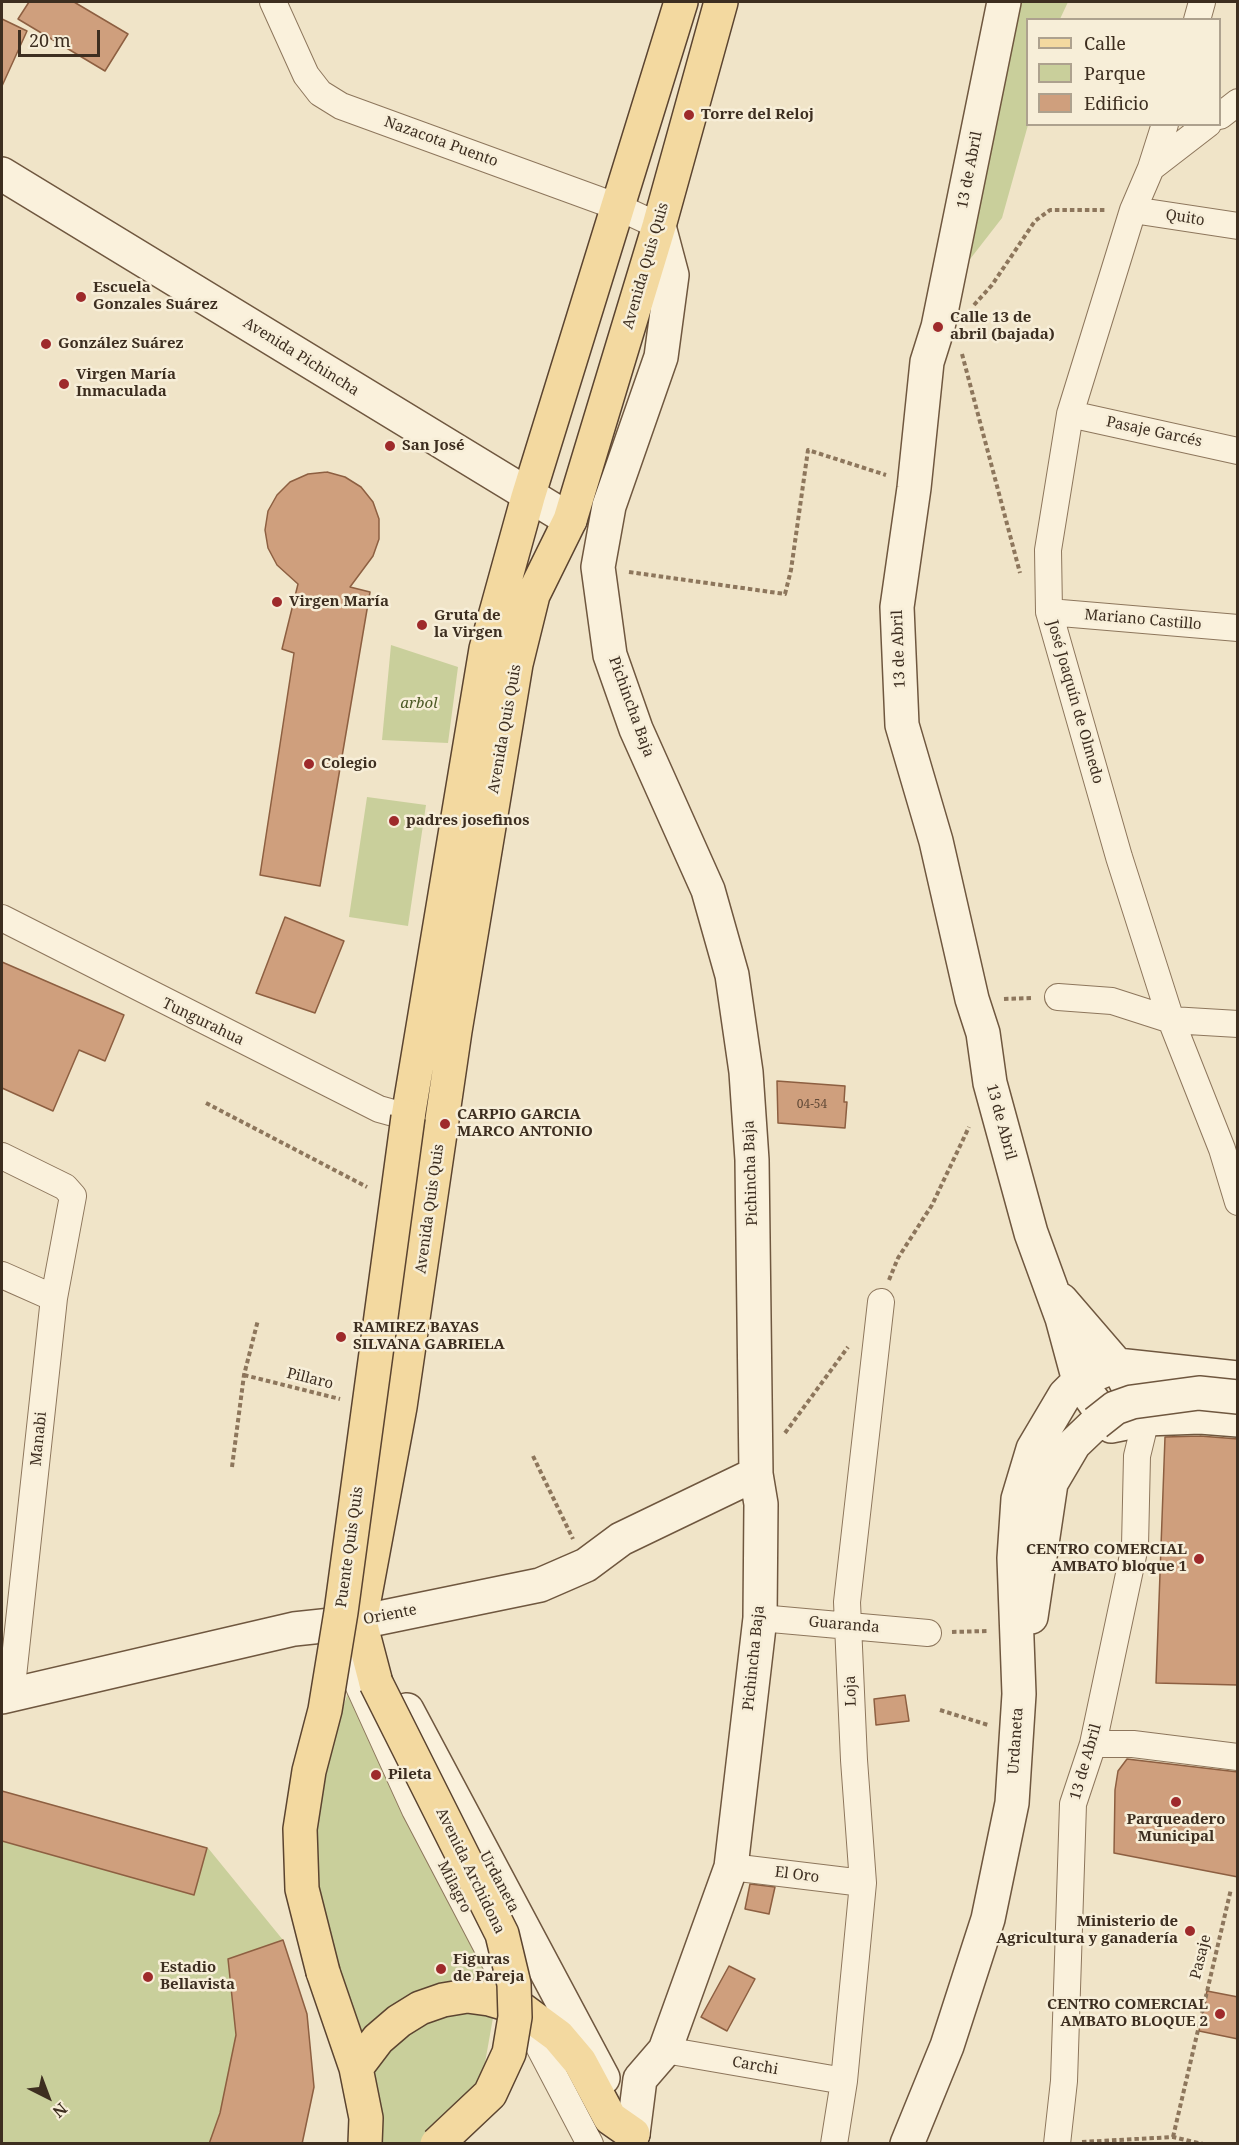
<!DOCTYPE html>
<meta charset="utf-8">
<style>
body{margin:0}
#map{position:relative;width:1239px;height:2145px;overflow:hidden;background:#f0e4c8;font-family:"Noto Serif",serif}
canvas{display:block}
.frame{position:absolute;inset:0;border:3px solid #3d2e20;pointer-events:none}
.legend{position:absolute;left:1026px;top:18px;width:195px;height:108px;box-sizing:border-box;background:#f7eed8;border:2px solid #ada18e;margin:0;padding:8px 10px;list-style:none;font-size:18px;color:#3d2e20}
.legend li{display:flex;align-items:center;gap:12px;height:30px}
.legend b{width:30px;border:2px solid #ada18e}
.north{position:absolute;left:18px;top:2067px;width:60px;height:60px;-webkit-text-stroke:4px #f7eed8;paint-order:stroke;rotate:138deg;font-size:16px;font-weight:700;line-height:24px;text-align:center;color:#3d2e20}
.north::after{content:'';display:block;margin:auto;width:21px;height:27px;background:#3d2e20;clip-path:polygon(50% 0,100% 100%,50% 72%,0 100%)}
.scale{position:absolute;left:18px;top:30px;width:82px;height:27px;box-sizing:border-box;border:3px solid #3d2e20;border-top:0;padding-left:8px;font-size:18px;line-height:21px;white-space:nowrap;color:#3d2e20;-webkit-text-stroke:4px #f7eed8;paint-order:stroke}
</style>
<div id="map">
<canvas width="1239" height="2145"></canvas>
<div class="frame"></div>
<ul class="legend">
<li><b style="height:8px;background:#f3d9a0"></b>Calle</li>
<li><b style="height:16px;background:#c9cf9b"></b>Parque</li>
<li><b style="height:16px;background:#cf9f7d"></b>Edificio</li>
</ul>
<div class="north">N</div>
<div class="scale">20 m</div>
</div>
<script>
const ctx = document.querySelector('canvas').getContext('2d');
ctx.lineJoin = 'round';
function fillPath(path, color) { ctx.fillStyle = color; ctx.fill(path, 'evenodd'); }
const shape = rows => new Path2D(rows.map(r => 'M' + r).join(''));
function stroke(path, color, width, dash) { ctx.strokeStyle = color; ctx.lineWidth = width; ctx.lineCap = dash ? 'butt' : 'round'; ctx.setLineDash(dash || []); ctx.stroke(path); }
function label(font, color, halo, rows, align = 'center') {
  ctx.font = font + ' "Noto Serif",serif'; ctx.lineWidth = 5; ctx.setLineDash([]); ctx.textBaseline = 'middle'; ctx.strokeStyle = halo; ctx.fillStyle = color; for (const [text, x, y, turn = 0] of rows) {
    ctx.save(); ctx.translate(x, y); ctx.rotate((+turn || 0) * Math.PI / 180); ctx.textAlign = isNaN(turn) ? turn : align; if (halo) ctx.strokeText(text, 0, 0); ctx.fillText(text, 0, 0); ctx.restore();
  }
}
fillPath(shape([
 [1014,2,1068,2,1060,19,1028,20,1028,125,1002,218,967,263],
 [391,645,458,667,448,743,382,740],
 [367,797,426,805,408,926,349,917],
 [357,1667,499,1984,483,2074,449,2124,426,2143,369,2143,312,1892,320,1773],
 [2,1791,208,1848,283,1940,307,2014,314,2087,302,2143,2,2143]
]), '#c9cf9b');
const building = shape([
 [29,2,74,2,128,34,105,71,18,19,29,2],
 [2,19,27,31,2,86,2,19],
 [327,472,345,477,361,487,373,502,379,519,379,539,373,556,350,587,370,592,320,886,260,875,294,653,282,649,298,584,277,565,268,548,265,530,268,511,277,495,290,482,308,474,327,472],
 [285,917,344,941,315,1013,256,993,285,917],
 [2,962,124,1015,105,1061,79,1050,53,1111,2,1088,2,962],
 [777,1081,845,1086,844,1102,847,1102,845,1128,778,1123,777,1081],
 [1200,1436,1238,1439,1238,1685,1156,1683,1165,1437,1200,1436],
 [905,1695,909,1721,876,1725,874,1699,905,1695],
 [1127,1759,1238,1772,1238,1877,1114,1853,1115,1790,1118,1771,1127,1759],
 [2,1791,207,1848,194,1895,2,1841,2,1791],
 [750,1884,775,1887,769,1914,745,1909,750,1884],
 [283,1940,307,2014,314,2087,302,2144,209,2144,220,2113,236,2035,228,1959,283,1940],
 [729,1966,755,1979,727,2031,701,2017,729,1966],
 [1207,1991,1238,1997,1238,2039,1199,2031,1207,1991]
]);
fillPath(building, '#cf9f7d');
stroke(building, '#8d5f41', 1.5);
const street = shape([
 [273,2,306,75,320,93,341,106,618,207,659,226],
 [1197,20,1202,2],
 [1220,116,1238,102],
 [1165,124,1151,168,1133,210,1070,414,1048,550,1049,612,1119,857,1171,1020,1222,1149,1238,1202],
 [1151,168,1208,124],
 [1133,210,1238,226],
 [1070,414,1238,451],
 [1049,612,1238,628],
 [2,918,379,1109,408,1117],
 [1058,997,1112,1001,1171,1020,1238,1024],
 [2,1156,65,1187,73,1196,54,1298,11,1695],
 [2,1275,54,1298],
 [760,1618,928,1633],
 [335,1634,415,1810,590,2144],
 [1093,1744,1133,1744,1238,1757],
 [731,1867,863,1883],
 [665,2050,844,2081],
 [834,2144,844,2081,863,1883,854,1760,847,1602,881,1302],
 [1057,2144,1064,2081,1073,1804,1093,1744,1135,1546,1137,1456,1146,1419]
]);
const secondary = shape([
 [1004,2,938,327,927,362,914,488,897,607,902,725,936,841,972,999,983,1033,990,1083,1031,1233,1062,1318,1079,1381,1111,1426,1146,1419,1200,1417,1238,1420],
 [2,174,570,520],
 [1061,1300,1117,1365,1127,1384],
 [1031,1617,1051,1483,1074,1444,1096,1423],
 [2,1697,294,1629,360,1622,540,1585,586,1565,621,1539,756,1474],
 [407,1710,603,2078],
 [633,2134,640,2079,665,2050,731,1867,760,1618,761,1504,756,1474,752,1160,746,1072,732,975,708,890,636,729,610,655,598,567,609,506,661,357,672,275,659,226],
 [907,2144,947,2046,988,1919,1012,1803,1019,1694,1014,1558,1018,1499,1033,1449,1065,1395,1079,1381,1117,1365,1238,1378]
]);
const primary = shape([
 [408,1117,486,649,528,497,681,2],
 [376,1683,360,1622,400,1407,455,1031,516,664,533,595,570,520,659,226,721,2],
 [323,1972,356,2068,366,2118,365,2144],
 [356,2068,378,2039,399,2021,420,2008,443,2000,467,1996,489,1999,520,2008,558,2036,580,2062,610,2118,633,2134]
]);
stroke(street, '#8d765c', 28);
stroke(secondary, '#6f573f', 36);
stroke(primary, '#5b4430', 36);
stroke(shape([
 [974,305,992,285,1035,221,1050,210,1105,210],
 [962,354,1020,573],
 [629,572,785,594,791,570,808,450,886,475],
 [1004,999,1033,998],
 [206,1103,367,1187],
 [889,1280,898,1258,932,1205,969,1127],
 [244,1375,340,1399],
 [785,1433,848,1347],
 [533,1456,573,1539],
 [232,1467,244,1375,258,1320],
 [952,1632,987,1631],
 [940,1710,988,1725],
 [1173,2137,1231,1889],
 [1082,2142,1173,2137,1203,2144]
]), '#8d765c', 4, [4.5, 3]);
stroke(street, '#faf1dc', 26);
stroke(secondary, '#faf1dc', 33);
stroke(primary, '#f3d9a0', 33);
const secondaryBridge = shape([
 [1096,1423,1115,1408,1132,1402,1199,1393,1238,1397]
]);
const primaryBridge = shape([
 [376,1683,502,1934,514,1984,515,2017,509,2053,490,2094,437,2144],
 [323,1972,302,1889,300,1829,309,1771,325,1710,341,1612,408,1117]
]);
stroke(secondaryBridge, '#6f573f', 36, []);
stroke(primaryBridge, '#5b4430', 36, []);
stroke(secondaryBridge, '#faf1dc', 33);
stroke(primaryBridge, '#f3d9a0', 33);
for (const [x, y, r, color] of [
 [689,115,6,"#9e2a2b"],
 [81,297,6,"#9e2a2b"],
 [938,327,6,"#9e2a2b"],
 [46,344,6,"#9e2a2b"],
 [64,384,6,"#9e2a2b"],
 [390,446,6,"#9e2a2b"],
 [277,602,6,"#9e2a2b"],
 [422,625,6,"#9e2a2b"],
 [309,764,6,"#9e2a2b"],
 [394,821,6,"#9e2a2b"],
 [445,1124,6,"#9e2a2b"],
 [341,1337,6,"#9e2a2b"],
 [1199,1559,6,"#9e2a2b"],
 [376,1775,6,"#9e2a2b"],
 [1176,1802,6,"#9e2a2b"],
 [1190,1931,6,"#9e2a2b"],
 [441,1969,6,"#9e2a2b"],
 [148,1977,6,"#9e2a2b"],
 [1220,2014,6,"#9e2a2b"]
]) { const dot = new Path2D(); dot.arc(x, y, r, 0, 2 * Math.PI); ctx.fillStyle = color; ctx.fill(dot); stroke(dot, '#f7eed8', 2); }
label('12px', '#624a37', null, [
 ["04-54",812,1105]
]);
label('bold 15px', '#3d2e20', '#f7eed8', [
 ["Torre del Reloj",701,115],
 ["Escuela",93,288],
 ["Gonzales Suárez",93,305],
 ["Calle 13 de",950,318],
 ["abril (bajada)",950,335],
 ["González Suárez",58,344],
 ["Virgen María",76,375],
 ["Inmaculada",76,392],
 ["San José",402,446],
 ["Virgen María",289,602],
 ["Gruta de",434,616],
 ["la Virgen",434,633],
 ["Colegio",321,764],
 ["padres josefinos",406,821],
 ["CARPIO GARCIA",457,1115],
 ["MARCO ANTONIO",457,1132],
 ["RAMIREZ BAYAS",353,1328],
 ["SILVANA GABRIELA",353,1345],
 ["CENTRO COMERCIAL",1187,1550,"right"],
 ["AMBATO bloque 1",1187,1567,"right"],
 ["Pileta",388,1775],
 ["Parqueadero",1176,1820,"center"],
 ["Municipal",1176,1837,"center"],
 ["Ministerio de",1178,1922,"right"],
 ["Agricultura y ganadería",1178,1939,"right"],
 ["Figuras",453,1960],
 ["de Pareja",453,1977],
 ["Estadio",160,1968],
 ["Bellavista",160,1985],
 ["CENTRO COMERCIAL",1208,2005,"right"],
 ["AMBATO BLOQUE 2",1208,2022,"right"]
], 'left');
label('15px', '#3d2e20', '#f7eed8', [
 ["Nazacota Puento",441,142,20],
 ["13 de Abril",970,170,-79],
 ["Quito",1185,218,9],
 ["Avenida Quis Quis",646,266,-74],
 ["Avenida Pichincha",301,357,32],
 ["Pasaje Garcés",1154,432,12],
 ["Mariano Castillo",1143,620,5],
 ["13 de Abril",899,649,-92],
 ["José Joaquín de Olmedo",1075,702,74],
 ["Pichincha Baja",631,707,70],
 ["Avenida Quis Quis",505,729,-80],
 ["Tungurahua",203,1022,26],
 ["13 de Abril",1001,1122,75],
 ["Pichincha Baja",751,1173,-92],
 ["Avenida Quis Quis",430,1209,-82],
 ["Pillaro",310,1379,14],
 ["Manabi",39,1439,-84],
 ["Puente Quis Quis",350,1547,-82],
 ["Oriente",390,1615,-11],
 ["Guaranda",844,1625,5],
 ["Pichincha Baja",754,1658,-84],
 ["Loja",851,1691,-92],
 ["Urdaneta",1016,1741,-86],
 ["13 de Abril",1086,1762,-74],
 ["Avenida Archidona",470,1871,64],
 ["El Oro",797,1875,7],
 ["Urdaneta",499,1882,62],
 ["Milagro",454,1887,63],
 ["Pasaje",1201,1957,-76],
 ["Carchi",755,2066,10]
]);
label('italic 15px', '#4d5a26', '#f7eed8', [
 ["arbol",419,704]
]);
</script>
